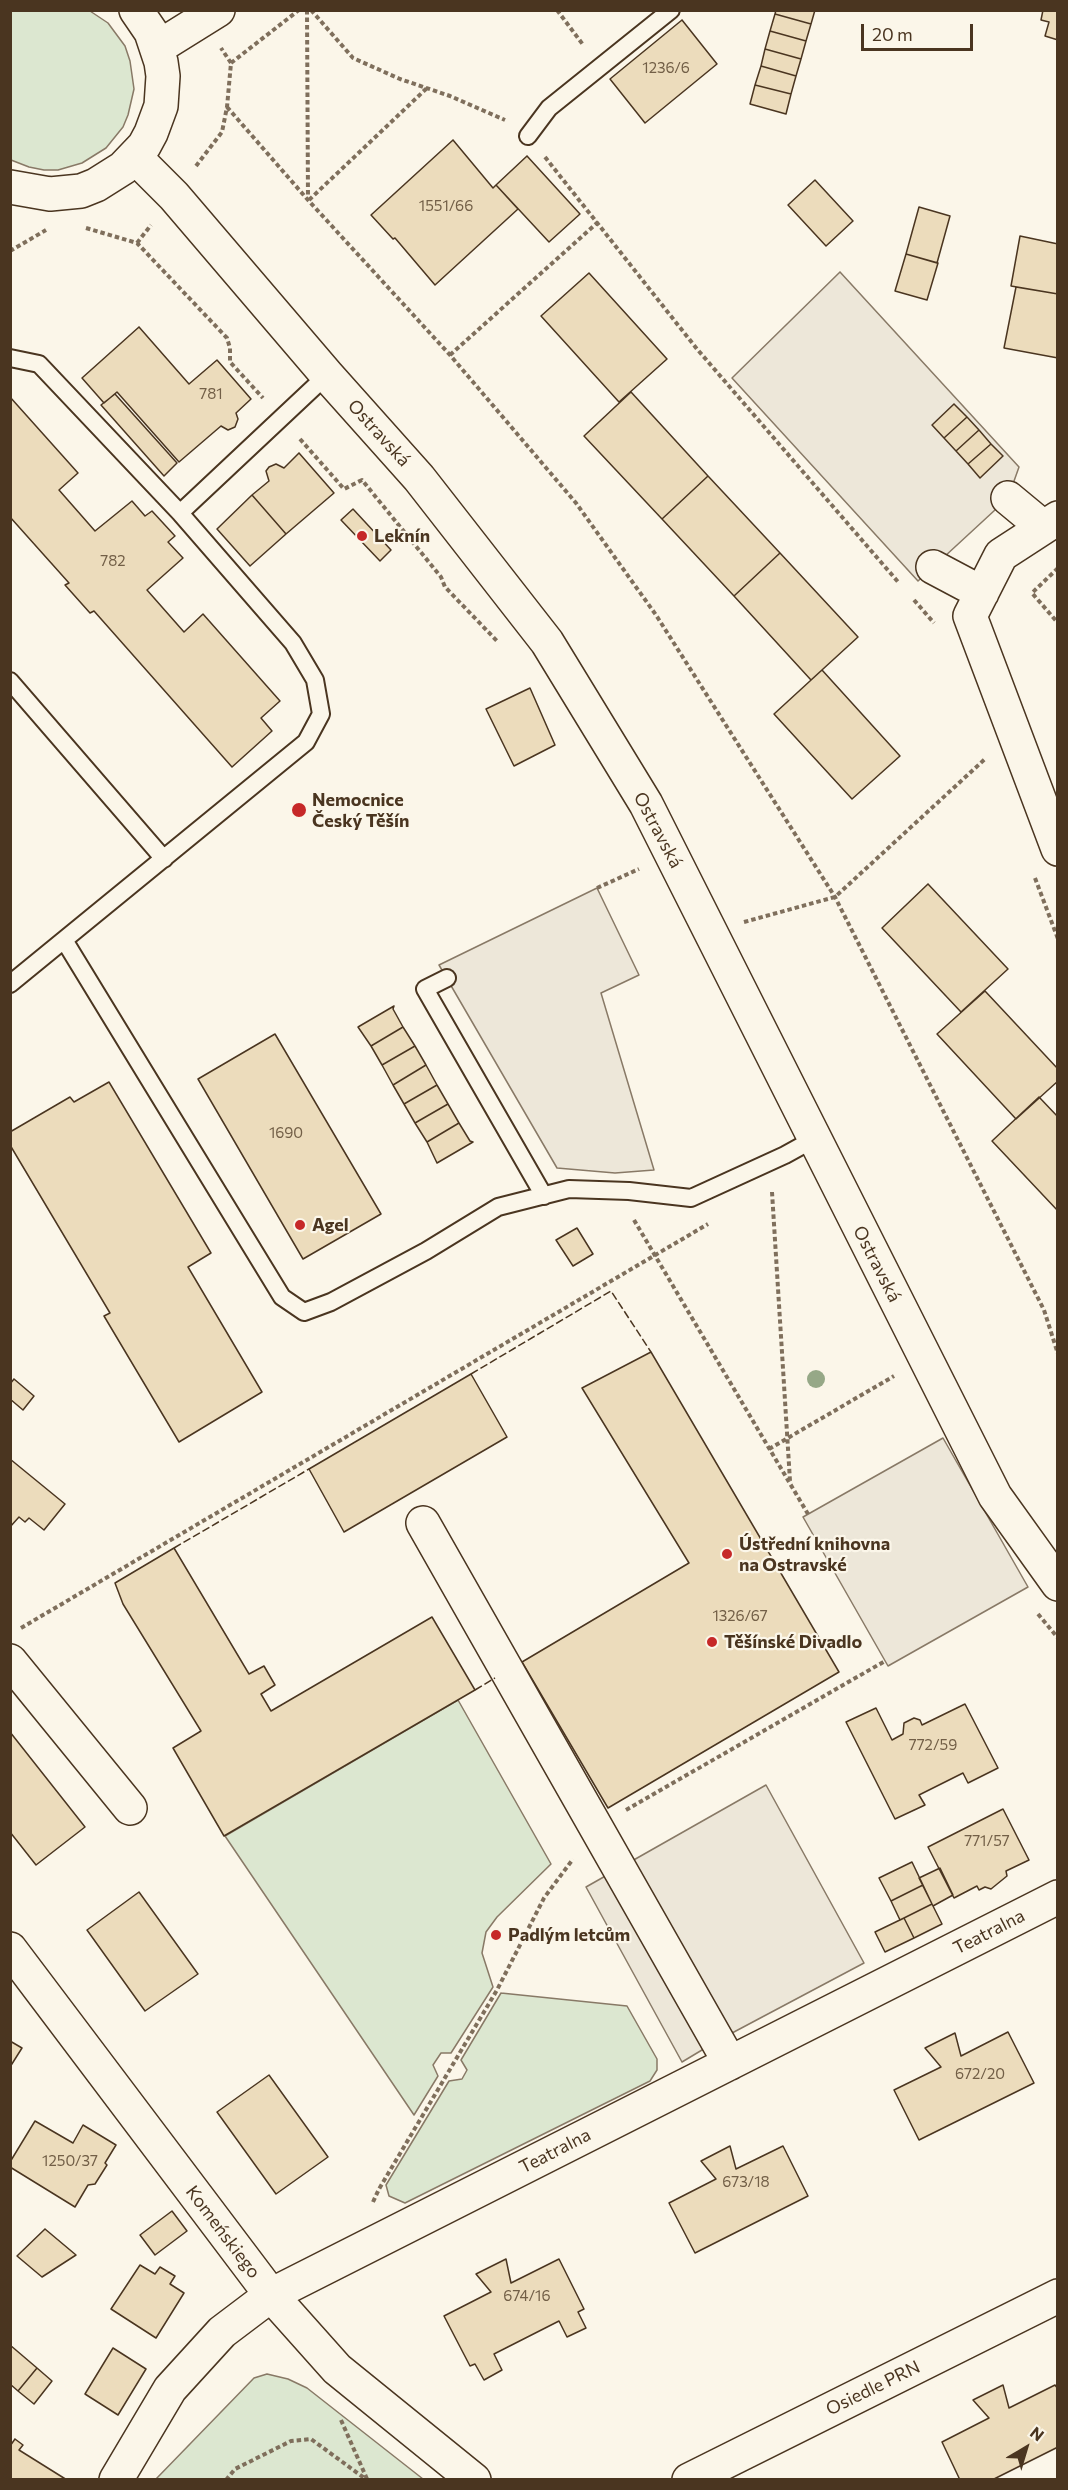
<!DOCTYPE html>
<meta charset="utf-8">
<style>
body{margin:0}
#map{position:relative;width:1068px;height:2490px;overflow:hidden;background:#fbf6e9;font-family:Commissioner,sans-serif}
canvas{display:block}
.frame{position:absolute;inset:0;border:12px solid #4a3520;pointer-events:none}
.north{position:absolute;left:996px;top:2418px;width:60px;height:60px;-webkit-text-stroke:4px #fbf6e9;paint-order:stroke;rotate:38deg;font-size:16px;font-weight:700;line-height:24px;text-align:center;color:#4a3520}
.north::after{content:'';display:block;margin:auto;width:21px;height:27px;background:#4a3520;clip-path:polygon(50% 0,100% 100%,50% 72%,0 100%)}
.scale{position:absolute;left:861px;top:24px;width:112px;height:27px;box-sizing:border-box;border:3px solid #4a3520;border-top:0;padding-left:8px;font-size:18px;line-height:21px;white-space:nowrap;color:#4a3520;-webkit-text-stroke:4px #fbf6e9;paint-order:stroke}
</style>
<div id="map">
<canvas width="1068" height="2490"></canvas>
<div class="frame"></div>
<div class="north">N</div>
<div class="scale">20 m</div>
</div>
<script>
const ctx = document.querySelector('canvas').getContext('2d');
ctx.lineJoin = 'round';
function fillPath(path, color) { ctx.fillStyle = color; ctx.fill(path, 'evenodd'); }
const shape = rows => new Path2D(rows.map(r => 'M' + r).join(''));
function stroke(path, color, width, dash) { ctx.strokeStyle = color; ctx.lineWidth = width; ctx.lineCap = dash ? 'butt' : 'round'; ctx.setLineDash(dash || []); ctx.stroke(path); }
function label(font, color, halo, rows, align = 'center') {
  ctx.font = font + ' Commissioner,sans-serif'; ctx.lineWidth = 4.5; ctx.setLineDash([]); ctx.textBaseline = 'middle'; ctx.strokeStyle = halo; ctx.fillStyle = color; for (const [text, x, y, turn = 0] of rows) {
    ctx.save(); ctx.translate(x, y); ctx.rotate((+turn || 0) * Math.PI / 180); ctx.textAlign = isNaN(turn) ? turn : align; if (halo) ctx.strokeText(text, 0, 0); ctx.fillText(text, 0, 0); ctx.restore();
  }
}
const green = shape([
 [10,11,90,11,108,23,125,46,130,61,134,89,128,115,123,127,106,148,82,163,58,170,44,170,29,167,11,160,10,11],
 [458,1700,551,1864,497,1917,486,1932,482,1953,493,1987,451,2053,441,2053,433,2065,438,2076,414,2115,225,1836,458,1700],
 [501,1993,627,2006,657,2059,657,2070,650,2081,405,2203,389,2196,386,2185,449,2081,462,2079,467,2070,461,2060,501,1993],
 [267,2374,288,2379,307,2388,423,2479,156,2479,254,2378,267,2374]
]);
fillPath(green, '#dce7d0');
stroke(green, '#887966', 1.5);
const parking = shape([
 [840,272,1019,467,1008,498,918,581,732,378,840,272],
 [597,888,639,975,601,993,654,1170,615,1173,557,1168,439,965,597,888],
 [943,1438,1028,1587,888,1666,803,1517,943,1438],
 [766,1785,864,1963,717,2041,682,2062,586,1887,766,1785]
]);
fillPath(parking, '#ede7d9');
stroke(parking, '#887966', 1.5);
const building = shape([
 [776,10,815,10,811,24,775,14,776,10],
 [1043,10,1058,10,1058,40,1045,36,1049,22,1041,20,1043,10],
 [775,14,811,24,806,41,770,31,775,14],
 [682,20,717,64,645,123,610,79,682,20],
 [770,31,806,41,801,59,765,49,770,31],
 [765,49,801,59,796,76,761,66,765,49],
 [761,66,796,76,791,94,755,85,761,66],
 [755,85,791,94,786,114,750,104,755,85],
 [453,140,493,188,496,185,518,209,435,285,395,238,393,239,371,215,453,140],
 [527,156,580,214,549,242,496,185,527,156],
 [815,180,853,221,826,246,788,205,815,180],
 [919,207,950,216,937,263,906,254,919,207],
 [1020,236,1058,244,1058,294,1011,286,1020,236],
 [906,254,938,263,927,300,895,291,906,254],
 [589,273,667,359,619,402,541,316,589,273],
 [1016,287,1058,294,1058,358,1004,348,1016,287],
 [139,327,189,384,217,360,251,399,236,413,238,419,235,427,228,430,221,426,179,462,117,392,104,403,82,378,139,327],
 [631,392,708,476,662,519,584,436,631,392],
 [115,394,177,463,164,476,101,405,115,394],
 [10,397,78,473,59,490,95,531,132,501,145,516,152,511,175,536,168,542,183,558,147,590,184,632,203,614,280,701,261,718,272,731,232,767,94,611,90,613,65,585,69,583,10,517,10,397],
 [954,404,967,417,944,438,932,425,954,404],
 [967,417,979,430,956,451,944,438,967,417],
 [979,430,991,444,968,464,956,451,979,430],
 [991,444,1003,456,980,478,968,464,991,444],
 [299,453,334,493,286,534,252,495,269,481,266,471,269,467,276,464,284,468,299,453],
 [708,476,780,553,734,596,662,519,708,476],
 [252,495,286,534,250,566,217,529,252,495],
 [353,509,391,550,380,561,341,520,353,509],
 [780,553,858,637,811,680,734,596,780,553],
 [822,670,900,756,852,799,774,714,822,670],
 [530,688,555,745,514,766,486,709,530,688],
 [928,884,1008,969,961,1012,882,928,928,884],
 [985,991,1058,1069,1058,1081,1016,1119,937,1034,985,991],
 [394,1006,393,1009,403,1027,371,1046,358,1027,394,1006],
 [403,1027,415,1046,382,1065,371,1046,403,1027],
 [275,1034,381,1214,303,1259,198,1079,275,1034],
 [415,1046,426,1065,393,1085,382,1065,415,1046],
 [426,1065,437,1085,404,1104,393,1085,426,1065],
 [109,1082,211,1253,188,1267,262,1392,179,1442,104,1316,110,1313,10,1145,10,1132,70,1097,74,1102,109,1082],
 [437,1085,448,1104,415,1123,404,1104,437,1085],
 [1039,1097,1058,1117,1058,1211,992,1141,1039,1097],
 [448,1104,459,1123,427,1142,415,1123,448,1104],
 [459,1123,470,1141,473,1142,437,1163,427,1142,459,1123],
 [577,1228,593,1254,573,1266,556,1240,577,1228],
 [651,1352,839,1672,608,1808,522,1662,689,1563,582,1388,651,1352],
 [471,1374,507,1437,344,1532,309,1469,471,1374],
 [14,1379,34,1396,23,1410,10,1399,10,1384,14,1379],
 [10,1459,65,1504,44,1530,29,1518,25,1522,19,1517,10,1527,10,1459],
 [174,1548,249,1674,264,1666,275,1685,261,1694,271,1711,432,1617,475,1690,224,1836,173,1748,201,1731,123,1604,115,1583,174,1548],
 [965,1704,998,1768,968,1783,963,1773,919,1795,925,1805,895,1819,846,1722,876,1708,892,1740,903,1734,904,1723,914,1718,920,1720,922,1725,965,1704],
 [10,1732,85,1827,36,1865,10,1832,10,1732],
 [1003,1809,1029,1860,1006,1871,1007,1876,991,1889,985,1887,979,1890,977,1886,954,1898,928,1847,1003,1809],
 [912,1862,923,1885,891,1901,879,1878,912,1862],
 [940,1868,953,1895,933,1906,919,1878,940,1868],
 [923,1885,932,1904,900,1920,891,1901,923,1885],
 [139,1892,198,1974,145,2011,87,1930,139,1892],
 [932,1904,942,1924,914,1938,904,1918,932,1904],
 [904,1918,914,1938,885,1952,875,1932,904,1918],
 [1008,2032,1034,2083,919,2140,894,2090,941,2067,925,2048,955,2033,961,2056,1008,2032],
 [10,2041,22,2048,10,2067,10,2041],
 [269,2075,328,2157,276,2194,217,2112,269,2075],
 [35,2121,73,2143,83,2125,116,2145,105,2163,107,2165,95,2184,88,2185,75,2207,10,2167,10,2162,35,2121],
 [730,2146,736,2169,783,2146,808,2196,695,2253,669,2203,716,2179,701,2161,730,2146],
 [172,2211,187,2231,155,2255,140,2235,172,2211],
 [45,2229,76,2255,42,2277,17,2256,45,2229],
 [506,2259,511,2283,559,2259,584,2309,578,2312,586,2328,567,2337,559,2321,494,2354,502,2370,484,2380,475,2364,470,2366,444,2316,491,2292,476,2274,506,2259],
 [140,2265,155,2274,160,2267,175,2276,170,2284,184,2293,156,2338,111,2309,140,2265],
 [10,2345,37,2368,18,2391,10,2384,10,2345],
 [113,2348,146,2369,118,2415,85,2394,113,2348],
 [37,2368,52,2381,34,2404,18,2391,37,2368],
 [1003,2385,1009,2408,1055,2385,1058,2389,1058,2447,992,2480,960,2480,942,2442,989,2418,973,2400,1003,2385],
 [15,2439,23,2445,19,2450,67,2480,10,2480,10,2446,15,2439]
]);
fillPath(building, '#ecdcbc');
stroke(building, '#4a3520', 1.5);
const lane = shape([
 [528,136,549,108,671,10],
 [10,358,39,364,180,513,327,375],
 [10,681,164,859],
 [64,940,282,1297,304,1312,331,1302,426,1251,498,1207,569,1189,629,1191,691,1198,785,1155,814,1139],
 [447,978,425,989,544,1196],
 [10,984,306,742,321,714,315,680,293,643,180,513]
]);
const street = shape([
 [157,48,218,10],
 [1008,498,1043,527],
 [1058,518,1001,555,970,616,1058,849],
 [933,567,982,593],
 [423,1523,730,2063],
 [10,1661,130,1808],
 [10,1949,271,2295,337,2369,474,2480],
 [116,2480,170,2389,222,2332,271,2295,1058,1897],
 [689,2480,1058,2296]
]);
const secondary = shape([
 [135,157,174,196,327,375,419,478,547,642,646,804,995,1496,1058,1584],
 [10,187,50,194,81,191,96,185,123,168,144,146,151,133,161,106,163,76,161,62,151,32,136,10]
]);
stroke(lane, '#4a3520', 20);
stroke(street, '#4a3520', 36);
stroke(secondary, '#4a3520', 36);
stroke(shape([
 [307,10,308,199],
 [311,10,353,58,400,79,450,96,505,120],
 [557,10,584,46],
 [231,63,299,10],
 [227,107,308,200,450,355,576,503,656,615,835,897,1044,1310,1058,1354],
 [545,157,697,349,899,583],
 [196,166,222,132,227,107,231,63,221,48],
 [309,200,427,88],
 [86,228,137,243,227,338,230,348,230,362,263,398],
 [137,243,151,225],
 [10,251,46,230],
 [450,355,598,222],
 [300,439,344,489,362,480,441,577,445,587,497,641],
 [1058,568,1032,593,1058,623],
 [914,600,934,623],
 [1035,878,1058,939],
 [597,888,639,869],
 [744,922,835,897,985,759],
 [772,1192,790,1481],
 [634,1220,808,1514],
 [769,1449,894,1376],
 [1038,1614,1058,1638],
 [21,1628,708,1224],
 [626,1810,885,1661],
 [373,2202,379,2189,497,1990,544,1898,573,1859],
 [341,2420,367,2479],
 [226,2480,235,2469,291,2441,311,2439,367,2480]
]), '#7f6f5c', 4, [4.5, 3]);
stroke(lane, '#fbf6e9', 16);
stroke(street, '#fbf6e9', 33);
stroke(secondary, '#fbf6e9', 33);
stroke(shape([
 [471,1374,611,1291,651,1352],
 [174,1548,309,1469],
 [475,1690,495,1678]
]), '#4a3520', 1.5, [8, 3]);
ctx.fillStyle = '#96a887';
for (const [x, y] of [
 [816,1379]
]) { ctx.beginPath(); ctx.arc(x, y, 9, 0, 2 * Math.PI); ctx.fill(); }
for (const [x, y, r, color] of [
 [362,536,6,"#c62828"],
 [299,810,8,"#c62828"],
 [300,1225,6,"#c62828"],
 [727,1554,6,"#c62828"],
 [712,1642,6,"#c62828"],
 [496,1935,6,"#c62828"]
]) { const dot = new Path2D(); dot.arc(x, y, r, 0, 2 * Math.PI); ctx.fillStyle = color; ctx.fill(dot); stroke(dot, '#fbf6e9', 2); }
label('15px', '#725f47', null, [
 ["1236/6",666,68],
 ["1551/66",446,206],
 ["781",211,394],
 ["782",113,561],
 ["1690",286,1133],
 ["1326/67",740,1616],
 ["772/59",933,1745],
 ["771/57",987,1841],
 ["672/20",980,2074],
 ["1250/37",70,2161],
 ["673/18",746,2182],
 ["674/16",527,2296]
]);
label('18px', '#4a3520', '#fbf6e9', [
 ["Ostravská",379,433,48],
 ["Ostravská",658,830,62],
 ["Ostravská",877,1264,63],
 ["Teatralna",989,1932,-27],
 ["Teatralna",555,2151,-27],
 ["Komeńskiego",223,2232,53],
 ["Osiedle PRN",873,2388,-26]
]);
label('bold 18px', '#4a3520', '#fbf6e9', [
 ["Leknín",374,536],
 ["Nemocnice",312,800],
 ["Český Těšín",312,821],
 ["Agel",312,1225],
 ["Ústřední knihovna",739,1544],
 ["na Ostravské",739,1565],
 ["Těšínské Divadlo",724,1642],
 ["Padlým letcům",508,1935]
], 'left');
</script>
